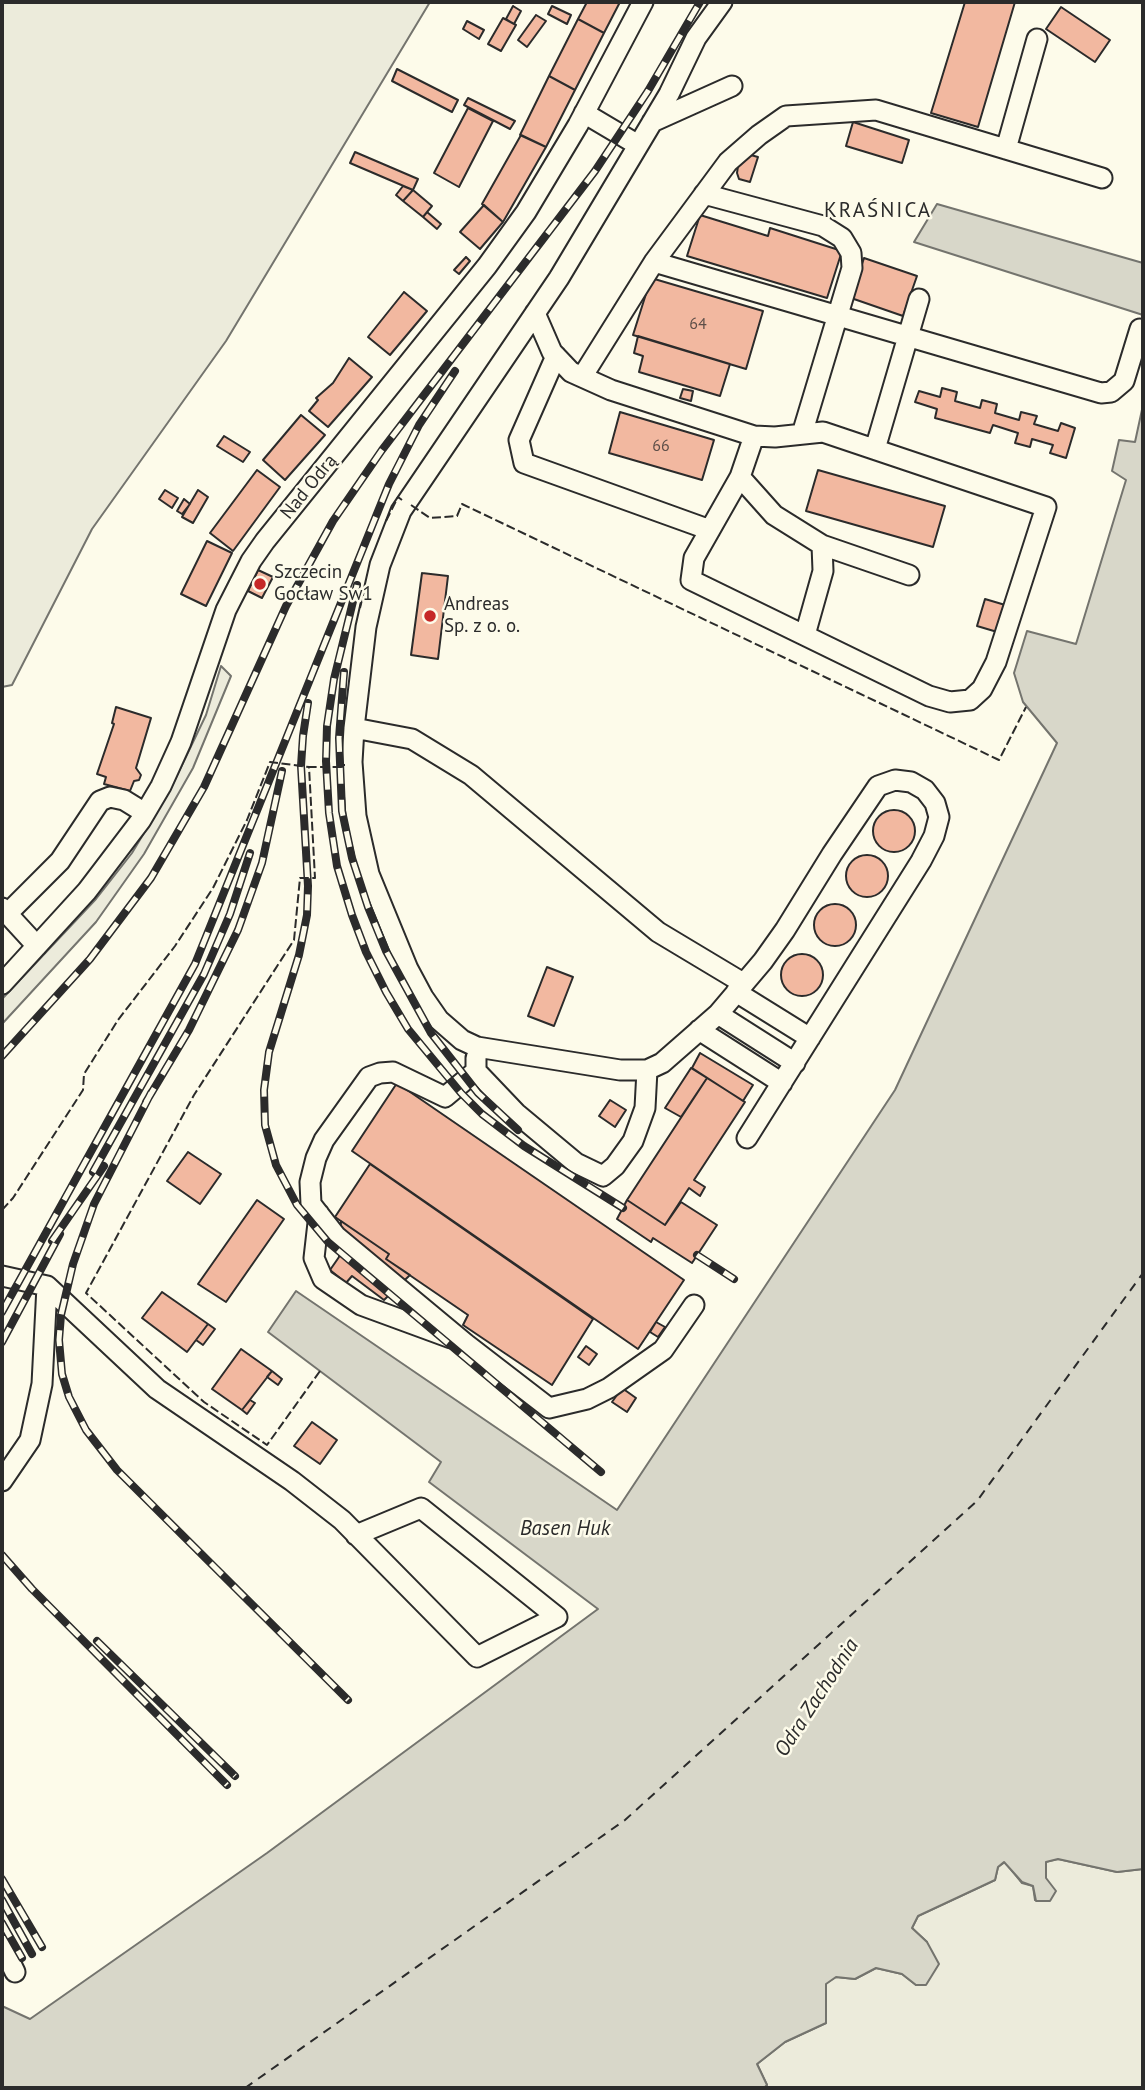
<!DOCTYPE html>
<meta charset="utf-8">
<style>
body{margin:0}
#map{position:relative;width:1145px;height:2090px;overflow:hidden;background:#fdfbea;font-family:"PT Sans",sans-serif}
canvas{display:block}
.frame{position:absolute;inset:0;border:4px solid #2b2b2b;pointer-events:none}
</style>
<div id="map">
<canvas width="1145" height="2090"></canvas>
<div class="frame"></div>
</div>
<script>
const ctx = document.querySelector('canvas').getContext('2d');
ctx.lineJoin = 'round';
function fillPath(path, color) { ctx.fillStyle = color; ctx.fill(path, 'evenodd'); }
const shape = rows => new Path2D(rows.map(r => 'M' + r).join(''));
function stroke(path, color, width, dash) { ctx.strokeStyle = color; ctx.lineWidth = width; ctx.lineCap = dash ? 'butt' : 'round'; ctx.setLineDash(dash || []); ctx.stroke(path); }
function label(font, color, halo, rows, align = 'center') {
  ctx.font = font + ' "PT Sans",sans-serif'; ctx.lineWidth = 5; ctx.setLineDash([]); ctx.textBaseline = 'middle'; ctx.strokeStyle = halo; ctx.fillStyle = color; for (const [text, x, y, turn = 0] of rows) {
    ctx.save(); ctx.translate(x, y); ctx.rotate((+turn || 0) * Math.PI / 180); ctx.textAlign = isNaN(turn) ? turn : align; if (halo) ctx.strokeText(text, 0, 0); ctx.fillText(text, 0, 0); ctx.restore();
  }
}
const green = shape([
 [2,2,430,2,226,341,92,529,12,685,2,687,2,2],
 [221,666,231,676,193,768,144,854,96,922,2,1024,2,999,96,899,132,853,171,788,206,715,221,666],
 [1058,1859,1117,1872,1143,1869,1143,2088,764,2088,767,2085,757,2064,785,2042,826,2023,826,1983,836,1977,855,1979,876,1968,902,1974,916,1985,927,1942,912,1928,918,1916,995,1880,998,1867,1005,1862,1022,1883,1033,1886,1035,1900,1046,1878,1045,1862,1058,1859]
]);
fillPath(green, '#ecebdb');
stroke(green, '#74746e', 2);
const water = shape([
 [937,204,1143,263,1143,315,914,242,937,204],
 [1143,405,1143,1869,1117,1872,1058,1859,1046,1862,1046,1878,1056,1891,1050,1901,1036,1901,1033,1886,1022,1882,1004,1862,998,1867,995,1880,918,1916,912,1928,927,1942,939,1964,926,1985,916,1985,902,1974,876,1968,855,1979,836,1977,826,1984,826,2023,785,2042,757,2064,767,2085,764,2088,2,2088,2,2006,30,2019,267,1853,598,1609,429,1482,441,1462,268,1332,296,1291,617,1510,895,1090,1057,743,1023,702,1014,673,1027,631,1076,644,1126,480,1112,471,1119,440,1135,442,1143,405]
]);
fillPath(water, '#d8d7c9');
stroke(water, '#74746e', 2);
stroke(shape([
 [245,2088,625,1820,977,1501,1143,1273]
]), '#2b2b2b', 2, [9, 7]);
const building = shape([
 [587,2,620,2,604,33,578,19,587,2],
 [965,2,1015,2,978,127,931,113,965,2],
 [513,6,521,11,514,24,506,19,513,6],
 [552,6,571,15,567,24,548,14,552,6],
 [1061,7,1110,40,1095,62,1046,29,1061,7],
 [536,15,546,21,527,47,518,40,536,15],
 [503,18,516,25,501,51,488,44,503,18],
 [578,19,604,33,575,90,549,76,578,19],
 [467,21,484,30,479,39,463,29,467,21],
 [397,69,458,100,452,112,392,81,397,69],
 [549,76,575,90,546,147,520,135,549,76],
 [468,98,515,121,510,129,464,105,468,98],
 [468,108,493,121,459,187,434,173,468,108],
 [853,122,909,140,902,163,846,146,853,122],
 [521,135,546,147,503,222,482,204,521,135],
 [355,152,418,179,413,190,350,163,355,152],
 [747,154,758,157,750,182,739,179,737,173,738,166,747,154],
 [403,186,413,190,403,201,396,195,403,186],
 [413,190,432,206,423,217,403,201,413,190],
 [484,205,503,222,480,249,460,232,484,205],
 [427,212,441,224,437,229,423,217,427,212],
 [700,215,768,236,770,228,842,251,827,298,687,256,700,215],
 [466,257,470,261,459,274,454,270,466,257],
 [864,258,917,276,903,316,851,298,864,258],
 [651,278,763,311,746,369,633,335,651,278],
 [404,292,427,311,390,355,368,337,404,292],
 [638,336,730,364,720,396,639,372,643,356,634,353,638,336],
 [349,358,372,377,328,427,309,411,318,400,316,398,333,383,349,358],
 [942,388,957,392,955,401,980,408,982,400,997,404,995,413,1019,420,1021,412,1037,416,1034,424,1058,431,1061,423,1075,428,1066,458,1050,453,1053,445,1032,439,1030,447,1015,443,1018,433,993,425,990,433,935,418,937,409,915,402,919,391,940,397,942,388],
 [683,389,693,391,691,401,680,398,683,389],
 [620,412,714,440,702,480,609,453,620,412],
 [301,415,325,435,285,480,263,460,301,415],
 [224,436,250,452,243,462,217,446,224,436],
 [257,470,280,487,233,551,210,533,257,470],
 [818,470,945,506,933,547,806,511,818,470],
 [165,490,178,498,172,508,159,499,165,490],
 [198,490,208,497,193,523,182,517,198,490],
 [184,499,190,504,182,514,177,511,184,499],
 [207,541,232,553,206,606,181,594,207,541],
 [258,570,273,577,262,598,248,591,258,570],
 [422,573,448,576,438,659,411,655,422,573],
 [985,599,1012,607,1004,634,977,626,985,599],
 [116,707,151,718,136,768,141,775,139,780,134,781,130,791,104,784,106,777,97,774,114,724,112,723,116,707],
 '873 831a21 21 0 1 1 42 0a21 21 0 1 1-42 0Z',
 '846 876a21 21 0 1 1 42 0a21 21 0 1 1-42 0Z',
 '814 925a21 21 0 1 1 42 0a21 21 0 1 1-42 0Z',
 '781 975a21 21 0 1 1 42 0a21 21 0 1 1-42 0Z',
 [547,967,573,977,554,1026,528,1016,547,967],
 [700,1053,753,1085,743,1101,692,1068,700,1053],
 [691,1068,707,1078,681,1117,665,1108,691,1068],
 [707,1078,745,1102,694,1180,705,1187,700,1196,689,1188,665,1225,627,1200,707,1078],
 [397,1083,684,1280,638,1349,352,1151,397,1083],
 [610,1100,626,1110,615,1127,599,1116,610,1100],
 [188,1152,221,1174,200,1204,167,1181,188,1152],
 [370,1164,593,1319,552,1385,463,1325,468,1315,386,1259,389,1254,335,1217,370,1164],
 [257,1200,284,1219,226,1302,198,1284,257,1200],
 [627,1200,665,1225,681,1202,717,1225,692,1263,653,1238,651,1242,617,1219,627,1200],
 [341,1221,389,1254,386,1259,410,1275,384,1300,352,1276,346,1283,330,1270,339,1257,341,1221],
 [162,1292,208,1324,187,1352,142,1318,162,1292],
 [656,1322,665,1327,658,1337,650,1332,656,1322],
 [208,1324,215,1329,203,1345,196,1340,208,1324],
 [586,1346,597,1354,589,1365,578,1357,586,1346],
 [241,1349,272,1371,242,1410,212,1389,241,1349],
 [272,1371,282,1379,278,1385,267,1377,272,1371],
 [622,1388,636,1398,627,1412,612,1402,622,1388],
 [250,1400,255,1403,247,1414,242,1410,250,1400],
 [312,1422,337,1440,320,1464,294,1446,312,1422]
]);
fillPath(building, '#f2b8a0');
stroke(building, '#2b2b2b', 2);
const minor = shape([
 [722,2,696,38,669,94,559,278,401,511,380,565,366,627,354,728,352,762,356,816,369,874,408,969,423,997,439,1020,462,1040,477,1047,620,1070,647,1070,662,1063,718,1014,763,961,785,930,832,854,878,786,895,780,911,782,925,790,935,803,939,817,934,836,921,861,747,1138],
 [584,113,638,145],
 [652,122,732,86],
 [1006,149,1037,39],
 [704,194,823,226,842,238,851,253,852,268,802,434],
 [654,262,1101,393,1111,392,1124,381,1140,329],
 [535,313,552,352,571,372,611,390,754,436,775,437,823,432,1046,507,996,662,982,689,970,700,950,702,929,696,691,580,694,558,740,477,754,436],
 [556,356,519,440,524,463,710,530],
 [582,377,654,262,728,162,759,135,786,116,876,110,1102,178],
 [875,449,919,299],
 [740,477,774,515,822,545,909,575],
 [805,635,823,571,822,545],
 [354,728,412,739,471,775,658,932,743,983],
 [2,908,37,946],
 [7,914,60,861,100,801,110,797,124,800,145,813],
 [2,984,87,891,141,820,161,786,181,742,226,610,251,561,265,541,487,266,526,212,578,125,643,2],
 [736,992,810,1038],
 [718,1014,795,1063],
 [699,1030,782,1083],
 [476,1058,476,1071,516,1113,576,1163,603,1176,615,1166,633,1141,645,1108,647,1070],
 [476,1071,445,1097,393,1072,380,1073,369,1077,324,1140,316,1158,310,1182,311,1204,336,1236,466,1344,549,1408,587,1399,609,1388,663,1350,694,1305],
 [319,1214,314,1258,323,1279,361,1305,451,1338],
 [2,1276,47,1286,157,1389,292,1481,342,1520,477,1657,557,1617,421,1508,356,1535],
 [2,1481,30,1440,42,1384,47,1286],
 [2,1945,15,1972]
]);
stroke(minor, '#2b2b2b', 23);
stroke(minor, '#fdfbea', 19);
const rail = shape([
 [357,585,334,679,327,726,326,761,329,813,337,866,352,915,366,952,386,992,408,1029,461,1093,482,1114,524,1146,623,1208],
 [344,672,339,738,342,811,352,858,368,907,386,951,431,1033,478,1093,518,1130],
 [308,703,303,736,301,766,308,886,307,915,299,955,269,1052,264,1090,265,1125,276,1165,297,1205,328,1242,601,1472],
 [2,1056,90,959,151,878,204,787,286,606,333,521,382,450,595,171,648,91,700,2],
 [151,1093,94,1204,73,1264,61,1315,59,1340,62,1374,69,1397,86,1430,117,1470,348,1700],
 [146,1102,189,1030,238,930,262,863,282,771],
 [93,1172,204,974,230,914,250,853],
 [52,1241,104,1166],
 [697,1255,734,1279],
 [2,1312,195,964,389,484,419,425,455,371],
 [2,1342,60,1234],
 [2,1555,32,1589,227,1785],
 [97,1641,235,1776],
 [2,1879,42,1947],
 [2,1900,32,1954],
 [2,1923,22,1958]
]);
stroke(rail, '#2b2b2b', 8);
stroke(rail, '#fdfbea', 5, [16]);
stroke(shape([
 [411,505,430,518,457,516,462,504,999,760,1026,707],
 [386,521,398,497,402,500],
 [360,608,365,587],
 [2,1210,13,1198,83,1090,84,1074,118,1020,175,946,213,888,247,820,270,762,309,767],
 [320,1371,267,1445,204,1402,86,1293,194,1095,294,940,300,878,315,878,309,767,344,767,344,764]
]), '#2b2b2b', 2, [9, 3.5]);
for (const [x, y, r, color] of [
 [260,584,7,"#c62828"],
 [430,616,7,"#c62828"]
]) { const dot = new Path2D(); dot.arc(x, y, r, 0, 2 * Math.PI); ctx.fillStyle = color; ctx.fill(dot); stroke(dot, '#fdfbea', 2.5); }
label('16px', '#5d4e48', null, [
 ["64",698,324],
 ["66",661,446]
]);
label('19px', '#2b2b2b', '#fdfbea', [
 ["Nad Odrą",309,487,-51]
]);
label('19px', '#2b2b2b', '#fdfbea', [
 ["Szczecin",274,573],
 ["Gocław Sw1",274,595],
 ["Andreas",444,605],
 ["Sp. z o. o.",444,627]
], 'left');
ctx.letterSpacing = '2px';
label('21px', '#2b2b2b', '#fdfbea', [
 ["KRAŚNICA",878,211]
]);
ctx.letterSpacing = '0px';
label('italic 21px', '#2b2b2b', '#fdfbea', [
 ["Basen Huk",565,1529],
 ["Odra Zachodnia",817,1698,-57]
]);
</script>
